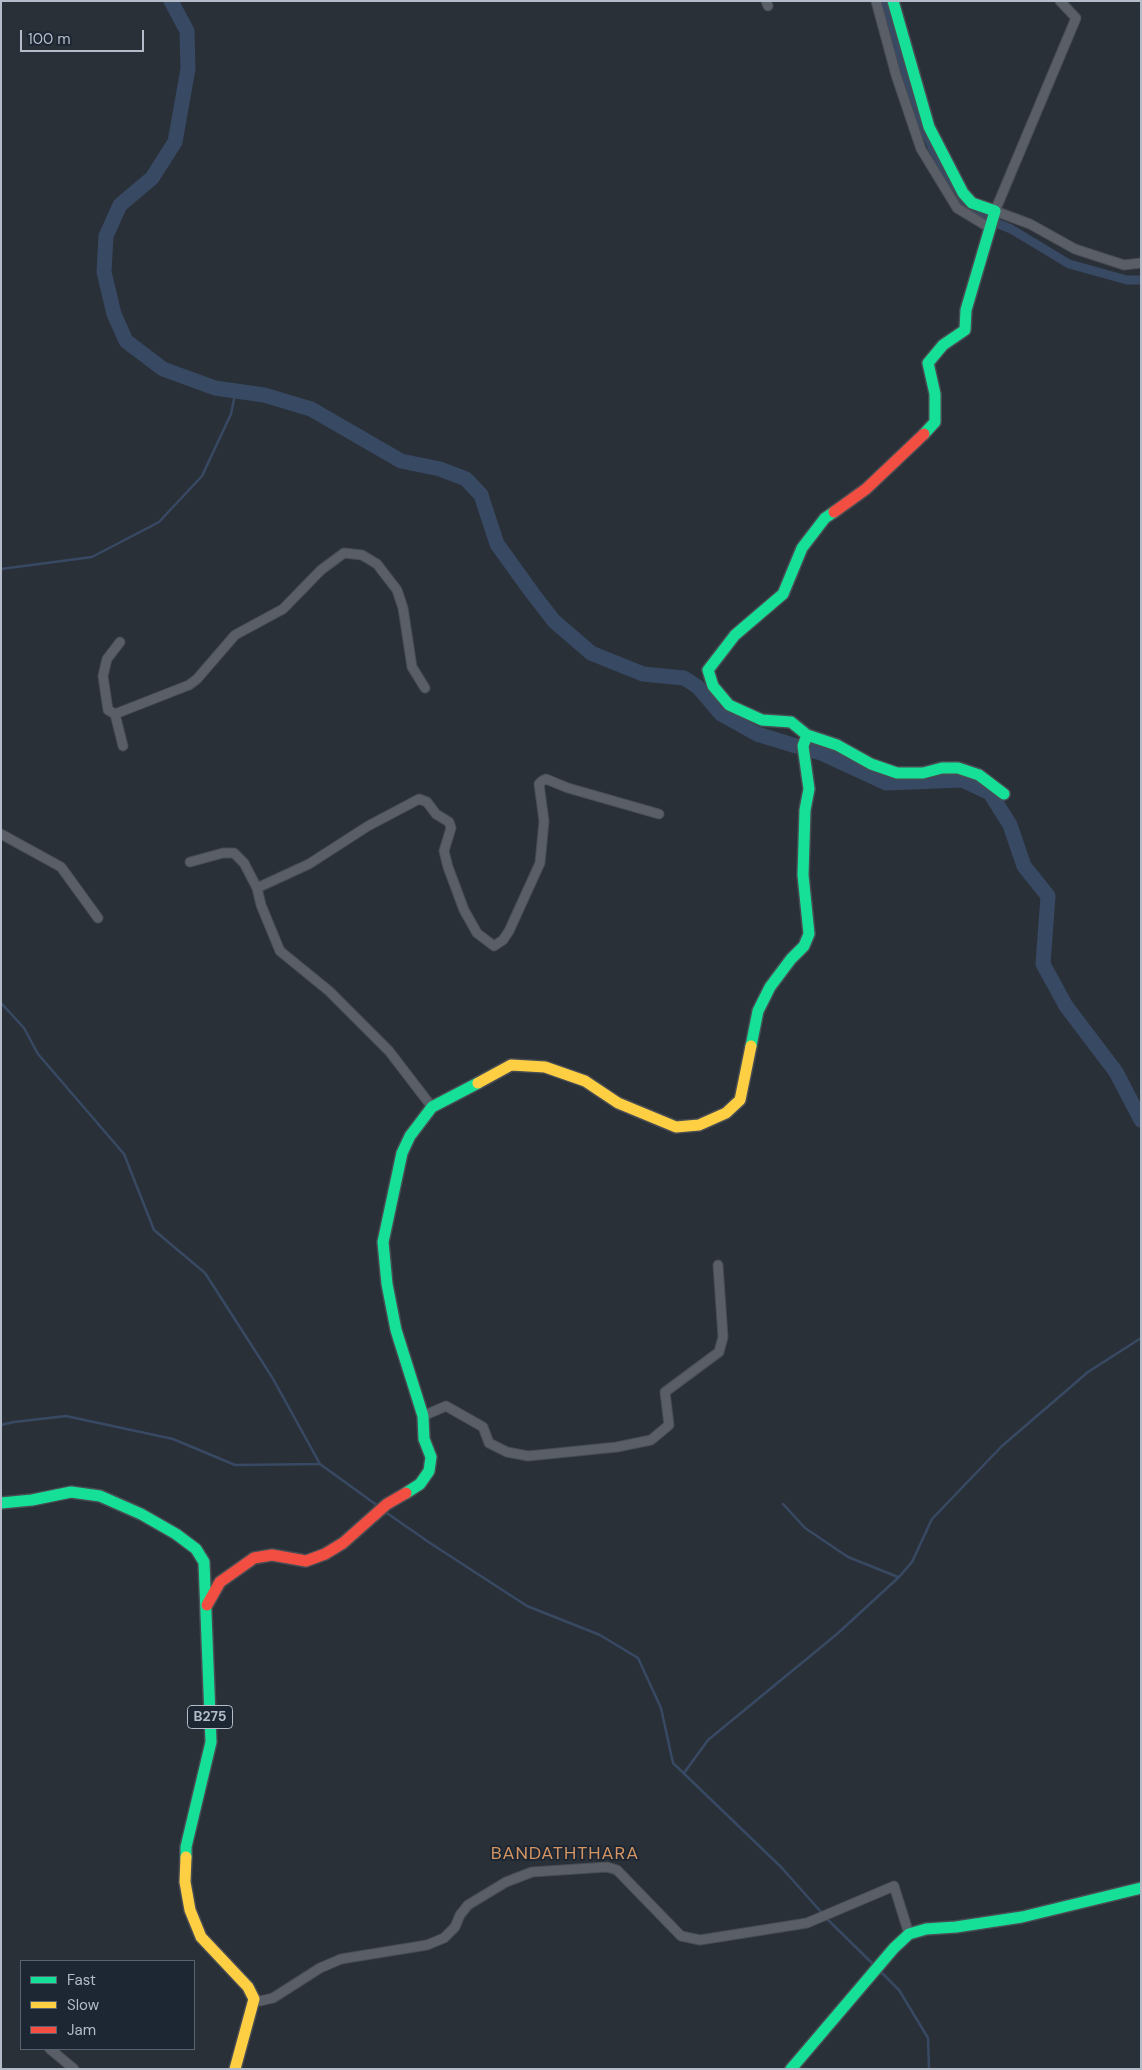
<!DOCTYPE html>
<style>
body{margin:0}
#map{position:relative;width:1142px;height:2070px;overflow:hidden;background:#2a3038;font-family:"DM Sans",sans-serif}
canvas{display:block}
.frame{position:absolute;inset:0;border:2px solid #b4bcc9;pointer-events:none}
.legend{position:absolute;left:20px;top:1960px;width:175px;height:90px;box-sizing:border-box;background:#1d2633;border:1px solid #59626f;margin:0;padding:6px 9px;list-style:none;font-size:15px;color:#b4bcc9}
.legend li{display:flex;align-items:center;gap:10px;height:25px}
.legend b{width:25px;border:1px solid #59626f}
.scale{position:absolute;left:20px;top:30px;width:124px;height:22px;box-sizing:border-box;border:2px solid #b4bcc9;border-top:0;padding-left:6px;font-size:15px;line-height:18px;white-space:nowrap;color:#b4bcc9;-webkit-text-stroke:4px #1d2633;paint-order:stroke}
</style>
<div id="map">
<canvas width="1142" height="2070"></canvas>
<div class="frame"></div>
<ul class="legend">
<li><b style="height:6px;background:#16e098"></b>Fast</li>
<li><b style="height:6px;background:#ffcf43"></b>Slow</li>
<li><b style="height:6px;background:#f24e42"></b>Jam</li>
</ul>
<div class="scale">100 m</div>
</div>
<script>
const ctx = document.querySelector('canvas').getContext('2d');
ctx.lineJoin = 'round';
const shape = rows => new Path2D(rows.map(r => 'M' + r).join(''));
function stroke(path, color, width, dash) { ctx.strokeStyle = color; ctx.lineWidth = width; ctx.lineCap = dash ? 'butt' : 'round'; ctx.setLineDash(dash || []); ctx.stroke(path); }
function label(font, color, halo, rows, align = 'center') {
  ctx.font = font + ' "DM Sans",sans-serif'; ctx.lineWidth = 4; ctx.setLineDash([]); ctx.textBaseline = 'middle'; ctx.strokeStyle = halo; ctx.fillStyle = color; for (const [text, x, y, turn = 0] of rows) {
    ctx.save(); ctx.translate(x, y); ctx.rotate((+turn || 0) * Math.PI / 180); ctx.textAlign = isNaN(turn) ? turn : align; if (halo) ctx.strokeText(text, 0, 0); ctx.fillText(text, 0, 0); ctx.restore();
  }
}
stroke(shape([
 [1,569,92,557,159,522,202,476,231,414,236,389],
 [1,1003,24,1028,38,1054,124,1154,154,1230,205,1273,272,1377,320,1464,378,1506],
 [1,1425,14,1422,66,1416,173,1439,235,1465,319,1464],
 [783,1504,805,1528,848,1557,898,1577],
 [384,1511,430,1543,527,1606,600,1635,638,1658,661,1708,673,1763,781,1867,822,1913],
 [684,1773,708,1740,837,1634,899,1577,912,1562,932,1519,1002,1446,1088,1372,1141,1338],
 [825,1917,875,1966],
 [879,1970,899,1990,928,2038,929,2069]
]), '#384963', 2.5);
stroke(shape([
 [885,1,910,90,925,132,950,185,960,199,979,216,1011,229,1069,264,1127,280,1141,280]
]), '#384963', 9);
stroke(shape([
 [171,1,187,31,188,69,175,142,152,178,120,205,106,236,104,272,114,314,126,341,163,369,215,388,264,395,311,409,401,461,440,469,466,479,481,495,497,544,533,594,554,621,591,653,643,674,684,678,698,687,721,714,757,734,796,746],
 [810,750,821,753,886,783,962,780,990,793,1010,825,1024,866,1048,896,1043,964,1066,1006,1116,1072,1141,1120]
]), '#384963', 15);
const street = shape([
 [766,1,768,6],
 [876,1,896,75,921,149,957,208,990,228],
 [1060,1,1076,18,995,211,1030,224,1075,249,1124,265,1141,263],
 [115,714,108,710,103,676,107,659,120,642],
 [123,746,115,714,189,685,197,679,235,635,283,609,321,570,344,553,362,555,377,564,397,590,403,608,412,667,425,688],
 [1,834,61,867,98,918],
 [190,862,223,853,234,853,244,863,257,888,261,905,280,951,329,991,389,1051,432,1107],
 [257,888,309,864,368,826,419,799,427,802,436,814,449,822,451,828,444,851,448,867,464,910,477,933,494,946,503,940,509,931,540,863,544,821,539,784,542,781,546,779,568,788,659,814],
 [423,1416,446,1406,483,1427,489,1443,507,1452,528,1456,617,1447,651,1440,669,1425,665,1392,719,1352,723,1337,718,1265],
 [254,1999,260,2001,273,1998,320,1968,341,1959,427,1945,444,1938,455,1927,460,1915,468,1905,506,1882,532,1872,607,1867,617,1870,681,1936,700,1940,807,1923,894,1886,909,1934],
 [50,2049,74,2069]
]);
const fast = shape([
 [893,1,929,127,963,193,972,203,995,211,966,310,965,330,943,345,928,363,935,394,935,422,924,434],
 [834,512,825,518,802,548,783,594,735,635,708,670,713,686,729,705,762,720,791,722,807,735,837,745,871,764,897,773,923,773,942,768,958,768,979,775,1004,794],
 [751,1046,758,1011,770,987,791,959,804,946,809,934,803,875,805,810,809,789,803,746,807,735],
 [406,1493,420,1484,429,1471,431,1457,424,1439,423,1416,396,1330,387,1284,383,1242,402,1153,410,1136,432,1107,478,1083],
 [1,1503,32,1500,71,1492,100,1496,141,1514,176,1534,196,1549,204,1562,211,1742,186,1847,186,1857],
 [791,2069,894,1948,909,1934,926,1929,956,1927,1022,1917,1141,1888]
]);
const slow = shape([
 [478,1083,511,1065,545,1067,585,1081,618,1103,676,1127,699,1125,726,1113,740,1100,751,1046],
 [186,1857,185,1882,190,1910,201,1937,248,1987,254,1999,235,2069]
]);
const jam = shape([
 [834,512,866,489,924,434],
 [207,1605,220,1582,254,1558,272,1555,306,1561,325,1554,343,1543,387,1504,406,1493]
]);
stroke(street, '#484c53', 11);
stroke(fast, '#484c53', 14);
stroke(slow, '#484c53', 14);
stroke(jam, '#484c53', 14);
stroke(street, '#5a5e66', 9);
stroke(fast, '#16e098', 11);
stroke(slow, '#ffcf43', 11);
stroke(jam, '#f24e42', 11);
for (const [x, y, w] of [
 [210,1717,45]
]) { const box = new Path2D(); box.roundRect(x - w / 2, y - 11.5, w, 23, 4); ctx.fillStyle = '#1d2633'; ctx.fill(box); stroke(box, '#b4bcc9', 1); }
label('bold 14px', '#b4bcc9', null, [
 ["B275",210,1717]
]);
ctx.letterSpacing = '1px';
label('18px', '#d59563', '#1d2633', [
 ["BANDATHTHARA",565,1854]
]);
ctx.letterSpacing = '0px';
</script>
